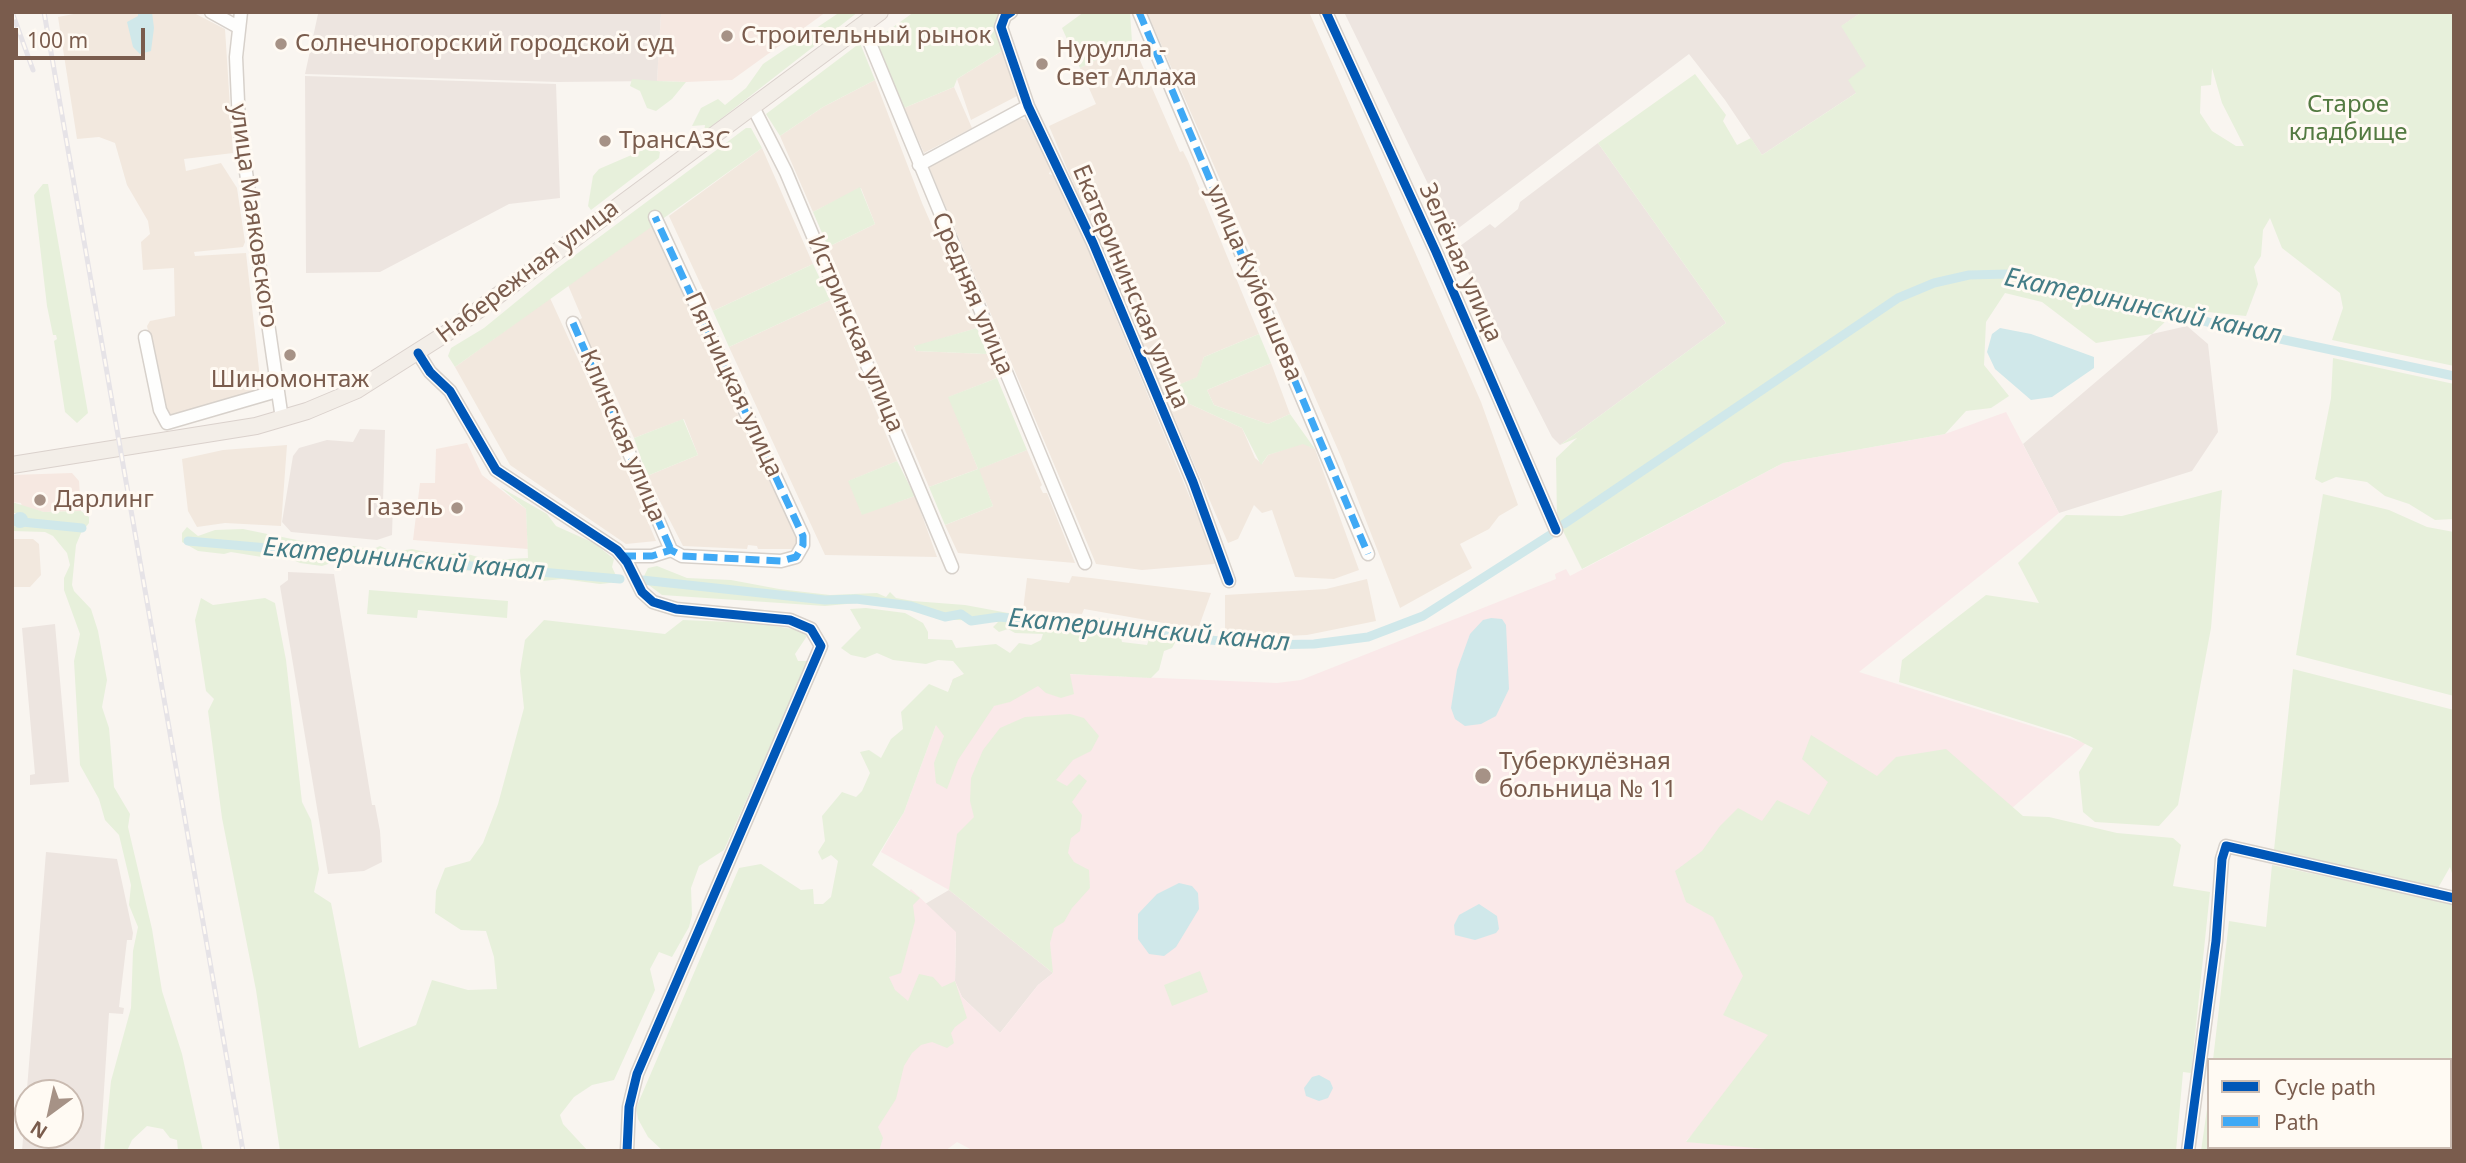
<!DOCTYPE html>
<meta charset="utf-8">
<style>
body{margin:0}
#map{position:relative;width:2466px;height:1163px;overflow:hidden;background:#f9f5f0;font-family:"Noto Sans",sans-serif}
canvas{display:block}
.frame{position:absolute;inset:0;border:14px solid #7a5c4d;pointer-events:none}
.legend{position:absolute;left:2207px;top:1058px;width:245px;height:91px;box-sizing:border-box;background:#fffaf3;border:2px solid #cabbb1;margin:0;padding:9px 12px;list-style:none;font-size:21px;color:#7a5c4d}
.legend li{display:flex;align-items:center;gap:14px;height:35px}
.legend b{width:35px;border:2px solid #cabbb1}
.north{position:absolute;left:14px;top:1079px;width:70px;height:70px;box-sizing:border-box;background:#fffaf3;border:2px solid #cabbb1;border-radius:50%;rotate:213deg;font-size:19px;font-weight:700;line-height:28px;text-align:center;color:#7a5c4d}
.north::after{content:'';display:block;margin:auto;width:24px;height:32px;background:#a69286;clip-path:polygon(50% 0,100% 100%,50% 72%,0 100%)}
.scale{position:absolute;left:14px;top:28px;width:131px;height:32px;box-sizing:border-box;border:4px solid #7a5c4d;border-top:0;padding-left:9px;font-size:21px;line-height:24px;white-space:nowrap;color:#7a5c4d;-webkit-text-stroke:5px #fffaf3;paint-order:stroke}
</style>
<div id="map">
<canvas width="2466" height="1163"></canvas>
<div class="frame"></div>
<ul class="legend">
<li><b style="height:9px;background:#0057b8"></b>Cycle path</li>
<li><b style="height:9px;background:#3fa9f5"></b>Path</li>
</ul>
<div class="north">N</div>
<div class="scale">100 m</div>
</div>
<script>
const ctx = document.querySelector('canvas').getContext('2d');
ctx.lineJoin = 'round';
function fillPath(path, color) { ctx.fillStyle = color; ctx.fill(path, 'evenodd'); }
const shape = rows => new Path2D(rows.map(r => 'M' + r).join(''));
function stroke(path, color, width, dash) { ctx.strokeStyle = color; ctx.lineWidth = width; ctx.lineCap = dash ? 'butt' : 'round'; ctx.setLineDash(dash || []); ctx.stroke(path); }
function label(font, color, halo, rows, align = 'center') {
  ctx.font = font + ' "Noto Sans",sans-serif'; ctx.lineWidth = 6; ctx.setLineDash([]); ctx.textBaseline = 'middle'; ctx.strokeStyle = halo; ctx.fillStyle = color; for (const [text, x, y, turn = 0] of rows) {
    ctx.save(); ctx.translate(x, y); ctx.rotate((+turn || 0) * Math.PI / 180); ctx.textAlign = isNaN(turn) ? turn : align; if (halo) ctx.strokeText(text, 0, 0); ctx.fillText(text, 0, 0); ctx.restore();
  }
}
fillPath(shape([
 [84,12,192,12,225,29,233,153,184,159,186,171,221,163,237,188,245,242,243,247,194,252,195,256,246,253,262,396,173,419,166,416,147,326,150,321,175,316,174,268,143,270,141,242,150,234,148,221,127,185,115,143,99,137,77,139,58,17],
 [1147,12,1309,12,1481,402,1518,505,1499,516,1489,529,1460,544,1472,568,1400,608,1342,459],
 [1132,42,1180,152,1183,151,1188,161,1259,334,1204,357,1198,377,1162,392,1049,126,1096,104,1080,68],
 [1002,51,1017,96,971,120,957,79],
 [875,80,922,203,977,328,914,347,916,351,987,354,997,378,949,397,978,469,1027,450,1042,485,1040,487,1043,493,1047,493,1075,563,958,553,945,525,993,506,978,469,929,487,828,247,875,224,861,188,813,212,780,136,823,107],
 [954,87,972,128,924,153,904,108],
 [1018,118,1026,120,1051,169,1049,174,1058,177,1216,561,1214,564,1142,570,1096,564,929,167],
 [762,148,813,264,713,311,669,216],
 [652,225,763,470,782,503,797,536,796,549,758,549,757,546,748,545,747,549,683,546,647,476,698,455,684,419,634,438,598,356,595,357,577,321,582,318,568,285],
 [550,298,594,394,656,541,626,544,510,465,455,367],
 [830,300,897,461,849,481,862,514,915,496,937,557,825,555,729,347],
 [1271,363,1290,414,1268,424,1214,405,1207,390],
 [1181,400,1242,428,1255,458,1262,464,1268,455,1303,443,1315,449,1359,570,1334,579,1295,577,1272,510,1262,513,1254,505,1238,539,1228,543,1169,405],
 [287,445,281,526,225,523,197,527,188,511,182,459,223,450],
 [12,539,33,539,39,544,41,575,30,587,12,587],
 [1072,576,1091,578,1211,593,1198,629,1084,609,1082,614,1023,610,1027,578,1069,583],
 [1367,579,1376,621,1307,635,1261,637,1225,633,1225,595,1326,589]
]), '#f2e8de');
fillPath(shape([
 [661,12,826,12,732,80,686,82,657,81],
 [467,443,482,475,526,509,528,549,413,540,420,483,435,483,436,449],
 [72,473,79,481,81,511,44,512,22,507,21,503,12,502,12,475]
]), '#f6e8e1');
fillPath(shape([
 [315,12,661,12,657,81,558,82,305,74,318,14],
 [1344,12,1862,12,1842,26,1867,67,1856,93,1762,155,1725,100,1689,54,1452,233],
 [305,76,556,84,560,198,509,204,380,272,306,273],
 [1598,143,1726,323,1560,445,1552,437,1456,249,1490,224,1495,228,1518,209,1520,202],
 [2187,326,2208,344,2218,432,2192,471,2059,513,2023,444,2152,334],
 [360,429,385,430,383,502,393,504,392,535,377,540,291,532,282,522,293,456,299,448,327,440,353,442],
 [288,572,334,574,372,805,375,805,380,831,382,862,364,871,328,874,280,586,288,580],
 [55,624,69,782,30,785,30,775,35,774,22,628],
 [46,852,117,859,133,933,132,940,127,940,119,1007,124,1008,123,1014,109,1013,100,1151,22,1151],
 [28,1093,70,1093,70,1135,28,1135],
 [949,890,1053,973,1038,985,1000,1033,962,997,955,981,956,933,925,904]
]), '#ede5e0');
fillPath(shape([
 [2006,412,2059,513,1859,672,2086,743,2011,809,1686,1141,1789,1151,974,1151,957,1142,945,1151,692,1151,911,889,956,932,955,981,962,997,1000,1033,1038,985,1053,973,949,890,881,852,904,812,953,679,973,670,1277,683,1301,680,1556,579,1555,574,1566,569,1570,576,1783,463,1945,434]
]), '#fae9e9');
fillPath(shape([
 [840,12,858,12,704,132,705,125,692,126,701,108,718,99,725,105,746,88,763,64],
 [914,12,1001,12,994,27,1002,51,957,79,954,87,904,108,875,40],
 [1084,12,1130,12,1132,42,1080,68,1062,28],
 [1862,12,2454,12,2454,366,2332,340,2343,308,2340,293,2282,248,2270,218,2263,230,2261,256,2254,267,2258,284,2246,316,2179,309,2152,334,2096,343,2042,302,2005,293,1986,322,1984,365,2009,396,1991,408,1966,411,1945,434,1783,463,1582,569,1557,519,1556,458,1577,438,1560,445,1726,323,1598,143,1695,74,1726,115,1723,121,1737,145,1751,138,1762,155,1856,93,1848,80,1866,66,1841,26],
 [2212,68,2222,103,2244,146,2236,146,2212,131,2200,113,2201,86,2211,85],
 [860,43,875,80,823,107,780,136,766,114],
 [632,79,657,81,686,82,672,99,656,111,647,108,640,91,630,86],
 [746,128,751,128,762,148,455,367,448,356,451,348,484,328,555,270],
 [650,147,660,152,659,158,591,210,588,206,593,176,599,169],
 [43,184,48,184,88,413,77,423,65,412,54,341,57,339,56,335,53,335,47,306,34,195],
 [860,187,875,224,828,247,813,212],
 [813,264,830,300,729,347,713,311],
 [977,328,987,354,916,351,914,346],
 [1259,334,1271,363,1207,390,1214,405,1268,424,1290,414,1315,449,1303,444,1268,455,1261,465,1242,428,1181,400,1169,405,1162,392,1197,377,1204,357],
 [2333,358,2454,384,2454,519,2435,520,2409,504,2385,496,2367,482,2336,477,2322,483,2315,479,2331,398],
 [997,378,1027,450,979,469,993,506,945,525,929,487,978,469,948,397],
 [683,419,698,455,647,476,634,438],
 [897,461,915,496,862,515,848,481],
 [500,487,547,514,556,526,594,543,614,559,612,567,619,582,600,584,562,579,543,581,483,570,451,571,427,565,414,568,399,562,377,565,361,560,340,560,322,566,300,563,282,555,274,559,231,552,224,554,198,551,182,542,182,533,187,527,198,536,215,530,243,529,336,548,354,546,371,550,380,546,393,552,412,549,444,556,461,552,488,560,528,558,526,509],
 [2222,490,2211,628,2178,805,2159,826,2095,822,2083,812,2079,772,2093,748,2070,736,1899,682,1902,660,1986,595,2039,603,2018,563,2066,515,2122,516],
 [2323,494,2389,510,2427,527,2454,532,2454,696,2296,655],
 [12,502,44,512,81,511,89,517,89,523,81,533,76,545,72,585,74,591,91,609,98,631,107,680,102,707,109,728,114,787,130,814,128,827,152,929,162,991,182,1054,203,1151,178,1151,177,1140,170,1138,163,1129,147,1126,132,1140,127,1151,104,1151,111,1081,131,1008,133,951,138,927,129,905,131,885,119,835,105,820,99,799,80,765,74,661,80,634,64,590,64,578,70,565,67,553,53,536,45,532,12,531,12,526,23,527,22,513,12,513],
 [657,566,687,578,731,580,779,589,830,595,877,593,886,597,890,592,896,598,913,601,965,605,1019,615,1107,619,1145,627,1149,632,1144,637,1132,638,1120,633,1122,642,1147,645,1150,636,1154,634,1171,636,1176,641,1172,648,1164,651,1159,670,1151,678,1070,674,1074,694,1061,698,1046,693,1038,686,1010,702,994,706,958,760,947,789,936,783,934,763,944,736,936,725,904,812,872,865,920,898,913,905,915,921,901,973,889,977,895,990,908,1001,919,974,933,977,942,987,955,981,967,1018,955,1027,951,1033,954,1043,947,1048,932,1042,921,1045,912,1053,904,1066,896,1099,878,1127,883,1138,879,1151,663,1151,648,1137,638,1119,636,1108,739,868,761,864,801,890,813,889,814,904,823,904,831,897,838,861,831,855,822,860,818,852,825,841,822,816,842,792,856,797,862,791,870,773,860,752,869,750,881,758,891,739,903,729,901,712,929,684,948,692,953,679,964,674,953,661,938,660,926,664,893,660,877,653,865,658,851,655,841,648,861,628,850,609,866,608,905,613,923,623,928,632,928,639,952,640,956,648,996,644,1010,653,1019,643,1031,645,1041,640,1043,634,1015,633,1008,629,999,632,993,627,998,622,938,619,906,608,868,602,825,606,662,595,642,580,648,568],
 [369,590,508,601,507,618,418,610,417,618,367,614],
 [201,598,213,605,265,598,275,603,286,660,302,802,311,820,319,869,314,892,331,903,359,1048,416,1025,432,980,468,990,497,989,494,957,486,931,461,930,435,913,436,891,445,868,470,861,483,843,498,804,524,708,520,671,525,640,544,620,665,634,683,620,756,623,799,630,807,636,795,654,798,661,808,661,724,850,699,866,691,888,692,915,689,927,672,957,659,952,650,969,655,990,614,1080,592,1085,574,1097,560,1115,563,1124,588,1151,280,1151,256,990,222,818,208,711,214,699,206,691,195,620],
 [2293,669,2454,710,2454,880,2450,867,2438,888,2274,850],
 [1070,714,1084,718,1099,736,1091,751,1073,760,1056,780,1067,786,1079,774,1087,781,1072,802,1082,815,1080,831,1071,838,1068,853,1074,862,1089,870,1090,888,1072,908,1064,922,1054,928,1050,943,1053,973,949,890,957,834,974,817,970,801,971,778,983,750,1000,728,1025,717],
 [1811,735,1877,776,1896,757,1946,749,2023,816,2049,817,2117,833,2173,838,2181,845,2173,886,2210,892,2191,1073,2183,1072,2176,1151,1789,1151,1686,1142,1768,1035,1723,1015,1743,976,1713,917,1686,902,1675,871,1702,851,1720,826,1738,808,1762,821,1777,800,1809,815,1828,782,1802,759],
 [2272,865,2454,904,2454,1151,2201,1151,2209,1095,2209,1147,2450,1147,2450,1060,2213,1060,2229,921,2266,927],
 [1200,971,1208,992,1172,1006,1164,985]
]), '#e7f0db');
fillPath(shape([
 [138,12,152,12,154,28,151,51,140,54,133,47,127,22,138,16],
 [2000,328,2031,334,2094,357,2094,368,2052,397,2031,400,1995,369,1987,352,1992,334],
 '12 520a8 8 0 1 1 16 0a8 8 0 1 1-16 0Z',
 [1491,618,1502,619,1506,625,1509,689,1496,716,1481,724,1465,726,1455,719,1451,708,1457,670,1470,634,1483,620],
 [1179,883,1192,886,1198,893,1199,909,1176,947,1164,956,1149,954,1138,939,1138,914,1157,894],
 [1479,904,1497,916,1499,929,1496,933,1475,940,1455,935,1454,925,1459,915],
 [1319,1075,1330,1081,1333,1088,1328,1098,1319,1101,1306,1096,1304,1088,1312,1077]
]), '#d0e8ea');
stroke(shape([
 [12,521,82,528],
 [1564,524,1898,298,1934,283,1969,275,2008,274,2266,336,2454,376],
 [188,541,620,579],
 [642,580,825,600,856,599,911,606,945,617,961,614,971,621,999,617,1081,625,1102,623,1136,633,1263,645,1314,644,1368,637,1423,616,1550,535]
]), '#d0e8ea', 9);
const minor = shape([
 [211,12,238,27],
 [241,12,236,57,239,124,282,419],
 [1011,12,1005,16,1001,27,1028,106,1093,243,1193,482,1229,581],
 [1139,12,1368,554],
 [1326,12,1436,252,1556,530],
 [862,24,1085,563],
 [752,105,786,172,952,567],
 [919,165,1028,106],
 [573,323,671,550],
 [145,337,160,410,167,423,277,391],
 [418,353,430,372,450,391,496,470,617,550,627,562,642,592,653,602,676,609,790,620,811,629,821,646,637,1074,629,1107,627,1151],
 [622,556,652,556,671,550,682,556,781,561,796,557,803,545,803,536,655,217],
 [2188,1151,2216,941,2222,859,2226,846,2454,898]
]);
const major = shape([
 [12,465,256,426,307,411,357,390,450,331,880,12]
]);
stroke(minor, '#d7d1cb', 15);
stroke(major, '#dad1cc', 18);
stroke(minor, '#fefefd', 12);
stroke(major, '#f3eee8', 16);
const rail = shape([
 [12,12,33,70],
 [44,12,243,1151]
]);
stroke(rail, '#e6e3e7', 5);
stroke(rail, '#fffaf3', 2.5, [8]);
stroke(shape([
 [1139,12,1368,554],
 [573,323,671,550],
 [622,556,652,556,671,550,682,556,781,561,796,557,803,545,803,536,655,217]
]), '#3fa9f5', 7, [14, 7]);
stroke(shape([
 [1011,12,1005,16,1001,27,1028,106,1093,243,1193,482,1229,581],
 [1326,12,1436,252,1556,530],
 [418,353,430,372,450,391,496,470,617,550,627,562,642,592,653,602,676,609,790,620,811,629,821,646,637,1074,629,1107,627,1151],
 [2188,1151,2216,941,2222,859,2226,846,2454,898]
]), '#0057b8', 9);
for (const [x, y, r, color] of [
 [727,36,7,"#a69286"],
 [281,44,7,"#a69286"],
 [1042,64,7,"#a69286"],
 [605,141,7,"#a69286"],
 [290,355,7,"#a69286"],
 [40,500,7,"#a69286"],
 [457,508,7,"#a69286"],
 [1483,776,9,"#a69286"]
]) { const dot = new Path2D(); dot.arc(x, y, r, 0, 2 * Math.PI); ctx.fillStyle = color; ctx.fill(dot); stroke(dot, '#fffaf3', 2.5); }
label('24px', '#7a5c4d', '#fffaf3', [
 ["Строительный рынок",741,36],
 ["Солнечногорский городской суд",295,44],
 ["Нурулла -",1056,50],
 ["Свет Аллаха",1056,78],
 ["ТрансАЗС",619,141],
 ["Шиномонтаж",290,380,"center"],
 ["Дарлинг",54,500],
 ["Газель",443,508,"right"],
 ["Туберкулёзная",1499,762],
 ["больница № 11",1499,790]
], 'left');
label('24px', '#537a41', '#fffaf3', [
 ["Старое",2348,105],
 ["кладбище",2348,133]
]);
label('24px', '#7a5c4d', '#fffaf3', [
 ["улица Маяковского",253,216,82],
 ["Зелёная улица",1460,263,66],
 ["Набережная улица",528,272,-37],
 ["улица Куйбышева",1254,283,67],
 ["Екатерининская улица",1130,287,67],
 ["Средняя улица",972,294,67],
 ["Истринская улица",855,334,67],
 ["Пятницкая улица",733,385,65],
 ["Клинская улица",622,436,67]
]);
label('italic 26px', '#437c86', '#fffaf3', [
 ["Екатерининский канал",2143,307,12],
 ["Екатерининский канал",404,560,5],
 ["Екатерининский канал",1149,631,5]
]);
</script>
